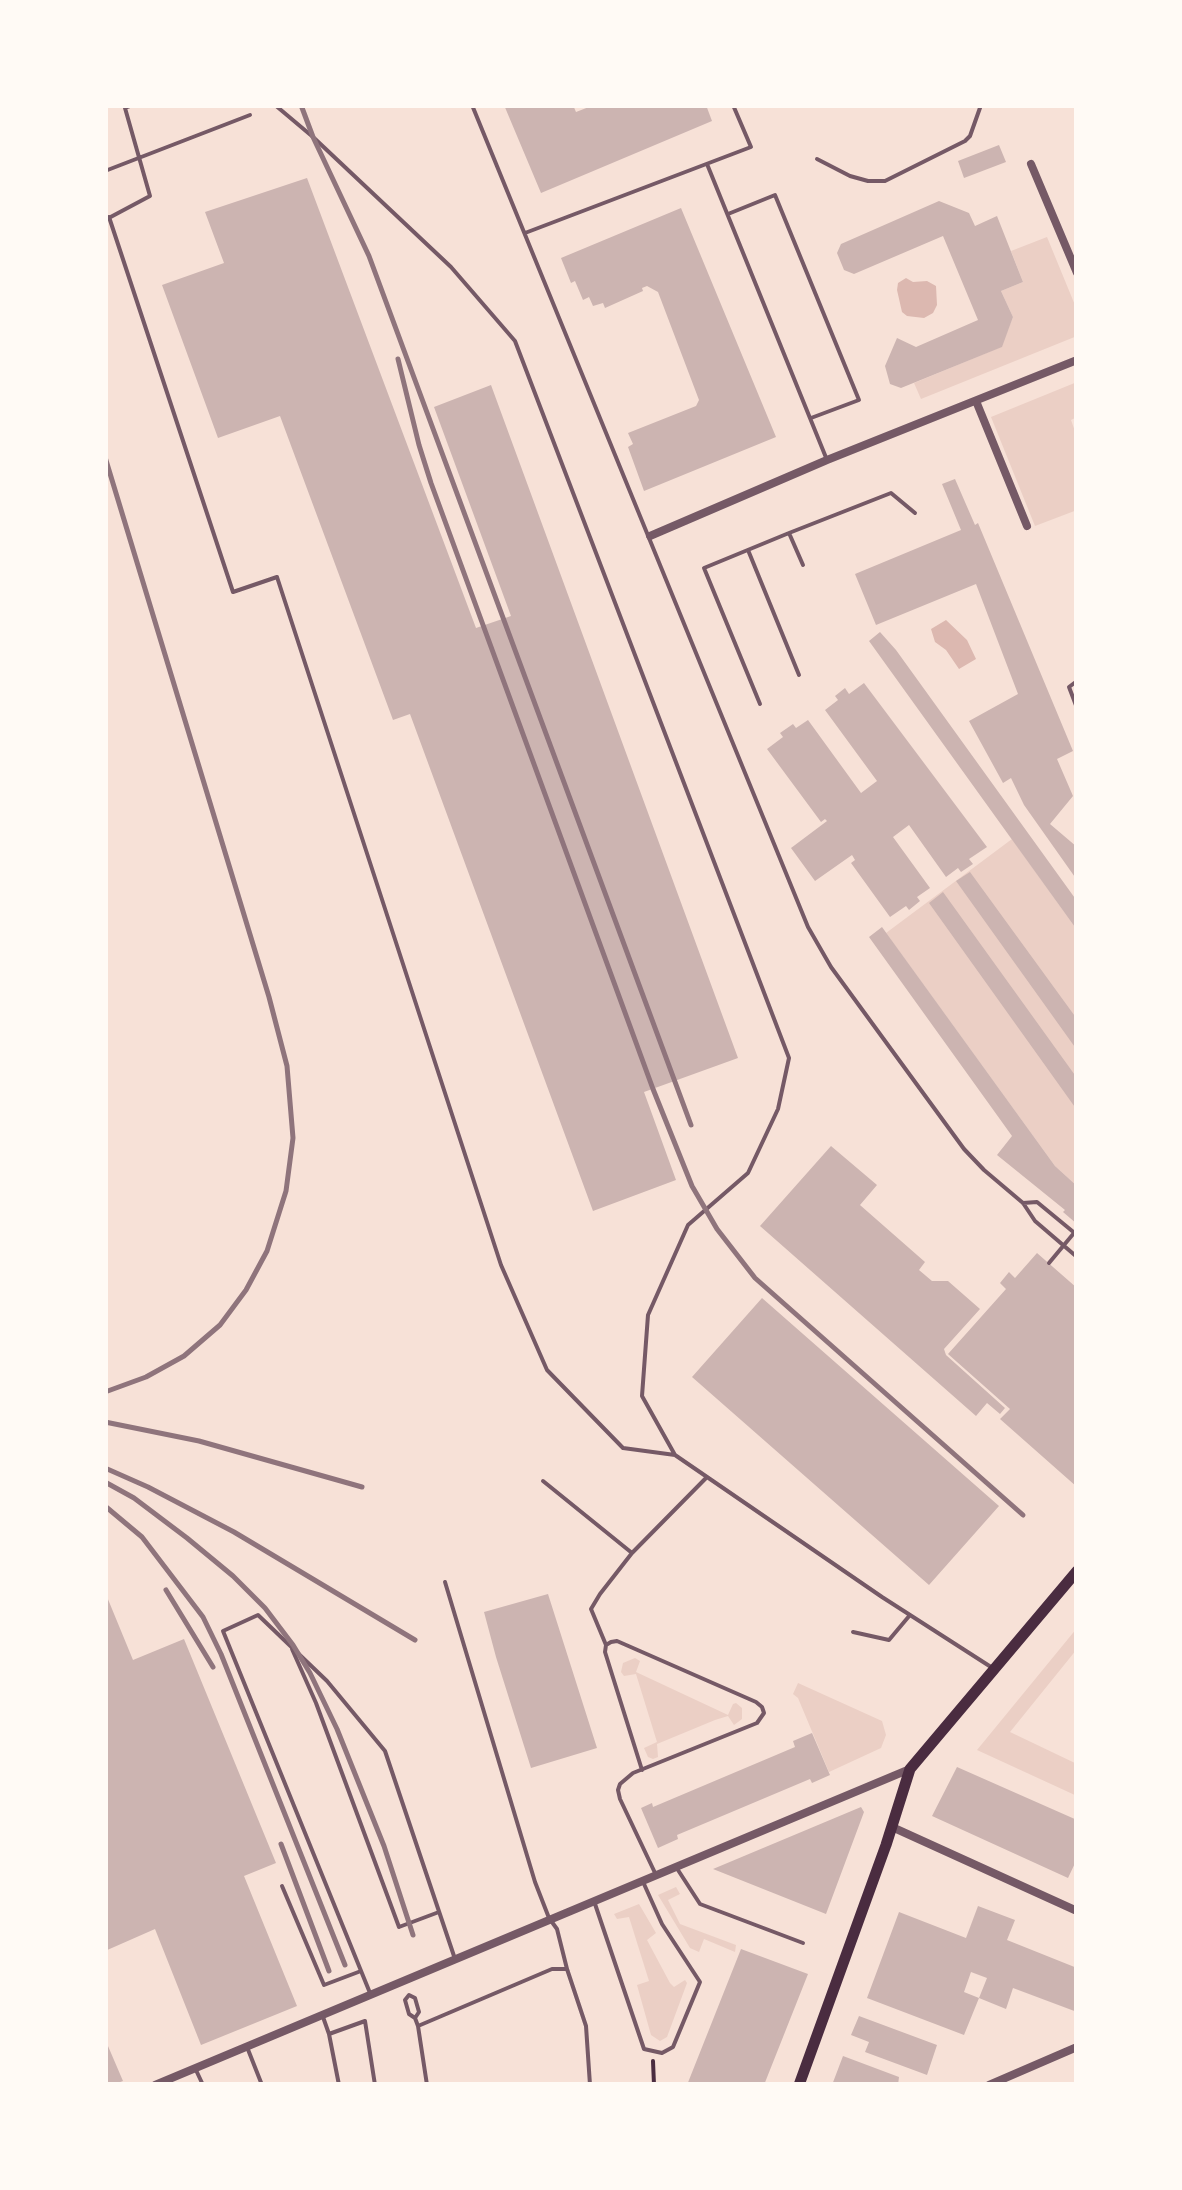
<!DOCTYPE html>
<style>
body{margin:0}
#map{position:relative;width:1182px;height:2190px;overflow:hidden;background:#f7e1d7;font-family:Helvetica,sans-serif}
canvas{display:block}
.frame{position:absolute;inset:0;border:108px solid #fffaf5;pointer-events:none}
</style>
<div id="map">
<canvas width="1182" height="2190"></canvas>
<div class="frame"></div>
</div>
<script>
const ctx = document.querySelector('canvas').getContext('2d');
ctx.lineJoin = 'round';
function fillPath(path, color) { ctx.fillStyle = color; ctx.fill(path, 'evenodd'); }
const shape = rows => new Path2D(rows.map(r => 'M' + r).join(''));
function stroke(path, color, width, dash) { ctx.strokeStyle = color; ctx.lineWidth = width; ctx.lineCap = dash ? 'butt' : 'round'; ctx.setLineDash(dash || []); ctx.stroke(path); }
fillPath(shape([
 [1047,237,1077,310,1077,336,921,399,914,383,1001,347,1013,317,1001,291,1023,282,1011,251],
 [1077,382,1077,417,1071,420,1077,437,1077,510,1035,526,991,417],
 [1012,839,1077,930,1077,1186,1055,1166,886,933],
 [1077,1628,1077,1649,1010,1732,1077,1764,1077,1796,977,1750],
 [635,1658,640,1661,636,1672,728,1715,733,1704,736,1703,742,1708,742,1719,734,1725,728,1716,715,1720,657,1744,658,1757,653,1759,648,1757,644,1748,657,1742,636,1674,624,1676,621,1672,623,1663],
 [798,1683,882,1721,886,1735,881,1748,829,1772,798,1698,793,1694],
 [676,1887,680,1894,668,1900,680,1924,736,1945,735,1952,704,1939,699,1952,690,1948,658,1895],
 [639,1904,656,1933,647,1940,670,1983,674,1987,685,1980,687,1983,667,2037,660,2041,651,2035,637,1985,649,1981,629,1917,617,1919,614,1914]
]), '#ebcfc5');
fillPath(shape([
 [906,278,913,282,927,281,936,286,937,305,933,313,924,318,907,316,902,312,897,290,898,283],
 [946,620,967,640,976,659,959,669,946,650,935,642,931,629]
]), '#dcb8b0');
fillPath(shape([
 [504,105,573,105,576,112,594,105,706,105,712,121,541,193],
 [999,145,1006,162,964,178,958,161],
 [307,178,476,628,511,616,434,407,491,385,738,1058,644,1092,676,1180,593,1211,410,714,393,720,280,416,218,438,162,285,224,263,205,212],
 [939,201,969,213,975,226,997,216,1023,282,1001,291,1013,317,1002,347,901,388,890,384,885,366,897,338,916,347,978,320,943,236,854,274,844,270,837,253,841,244],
 [681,208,776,437,644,491,628,447,633,444,628,433,696,406,699,400,658,292,647,286,642,288,643,291,605,308,603,303,593,306,589,297,583,300,575,281,571,283,561,258],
 [955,479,975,525,978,523,1073,751,1057,759,1073,796,1050,824,1077,847,1077,880,1024,805,1011,778,1003,783,969,721,1018,694,976,584,876,625,855,574,961,530,942,484],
 [880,632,896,650,1077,901,1077,930,869,641],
 [864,683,987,847,969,859,973,864,961,872,958,868,946,877,909,825,893,837,930,888,917,897,920,901,909,910,906,906,890,917,851,863,855,860,852,855,815,881,791,848,827,821,825,819,821,822,767,749,783,737,780,733,793,724,796,728,808,720,861,793,877,781,825,710,838,700,835,696,845,688,849,694],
 [970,872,1077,1019,1077,1050,956,881],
 [943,892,1077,1078,1077,1110,929,903],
 [882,927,1055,1166,1077,1186,1077,1224,1063,1212,1065,1210,997,1155,1012,1136,869,937],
 [831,1146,877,1185,860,1205,925,1262,919,1270,932,1281,948,1281,980,1309,944,1349,946,1355,1005,1408,1000,1414,987,1403,976,1416,760,1226],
 [1037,1253,1077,1288,1077,1487,1000,1419,1010,1409,948,1354,1006,1289,1000,1283,1009,1272,1015,1278],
 [762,1298,999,1506,929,1585,692,1377],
 [105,1592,133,1660,184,1639,276,1863,244,1876,297,2006,201,2045,155,1929,105,1951],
 [548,1594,597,1748,531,1768,496,1657,484,1612],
 [812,1733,830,1775,812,1783,810,1779,677,1835,678,1839,658,1848,641,1808,652,1803,653,1807,795,1747,793,1741],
 [957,1767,1077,1820,1077,1859,1068,1878,932,1816],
 [861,1807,864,1812,826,1914,713,1869],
 [978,1906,1015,1920,1007,1940,1077,1968,1077,2012,1013,1988,1006,2009,979,1998,987,1978,971,1972,964,1992,979,1998,964,2035,867,1998,899,1912,966,1938],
 [741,1949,808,1974,764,2085,687,2085],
 [859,2016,937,2045,927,2075,865,2052,869,2042,851,2035],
 [105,2039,123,2081,112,2085,105,2085],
 [843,2056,899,2077,898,2085,832,2085]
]), '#ccb4b1');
stroke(shape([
 [653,2061,654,2085]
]), '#4a2c40', 4);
stroke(shape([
 [275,105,313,137,451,267,515,341,789,1058,778,1109,748,1173,688,1225,648,1315,642,1396,675,1455,882,1597,991,1667],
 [472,105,808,927,831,967,964,1149,984,1170,1023,1203,1035,1221,1077,1257],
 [817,159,850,176,868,181,885,181,965,141,970,136,981,105],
 [707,164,827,460],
 [105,171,250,115],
 [728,214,775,195,859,400,811,418],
 [109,217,233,592,277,577,501,1265,547,1370,623,1448,675,1455],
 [105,220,150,196,125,108,133,105],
 [525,233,751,147,733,105],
 [748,550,799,675],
 [803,565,789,533,891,493,915,513],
 [1077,681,1069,687,1077,708],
 [760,704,704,568,789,533],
 [1023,1203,1037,1202,1077,1235],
 [1049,1263,1074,1233],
 [543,1481,632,1553,707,1477],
 [445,1582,535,1882,549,1918,557,1929,567,1969],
 [853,1632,889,1640,910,1615],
 [606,1645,591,1609,600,1594,632,1553],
 [292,1649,316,1703,399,1927,439,1912],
 [642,1770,605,1652,606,1645,611,1642,617,1641,756,1702,762,1707,764,1713,757,1723,633,1773,620,1784,618,1790,620,1799,656,1875],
 [678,1870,700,1904,803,1943],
 [282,1886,324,1985,361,1971],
 [594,1901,644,2049,662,2053,673,2047,700,1982,662,1924,644,1884],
 [370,1993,223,1631,258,1615,327,1681,385,1751,455,1959],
 [323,2017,329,2034,339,2085],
 [415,2018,419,2012,415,1998,409,1995,405,2000,409,2014,415,2018,418,2026],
 [329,2034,365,2021,375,2085],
 [247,2047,262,2085],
 [195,2068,203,2085],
 [427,2085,418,2026,552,1969,567,1969,586,2026,590,2085]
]), '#755966', 4);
stroke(shape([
 [1031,164,1077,273],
 [976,401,1027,526],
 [650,536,827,460,1077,360],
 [892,1827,1077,1911],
 [155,2085,910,1769],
 [989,2085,1077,2047]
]), '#755966', 8);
stroke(shape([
 [799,2085,886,1845,910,1769,1077,1571]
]), '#4a2c40', 11);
stroke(shape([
 [301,105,313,137,369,256,691,1125],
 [398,359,419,445,431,483,653,1089,692,1186,717,1229,755,1278,1023,1515],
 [105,457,269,997,287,1066,293,1138,286,1191,267,1251,246,1290,220,1325,184,1356,146,1377,105,1392],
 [105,1422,199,1441,362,1487],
 [105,1468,148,1487,234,1532,415,1640],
 [105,1482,134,1498,187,1538,233,1576,265,1608,293,1645,310,1673,337,1729,384,1846,413,1935],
 [105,1506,142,1537,203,1617,221,1654,345,1965],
 [166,1590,213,1667],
 [281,1844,329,1971]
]), '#8f747c', 5);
</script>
